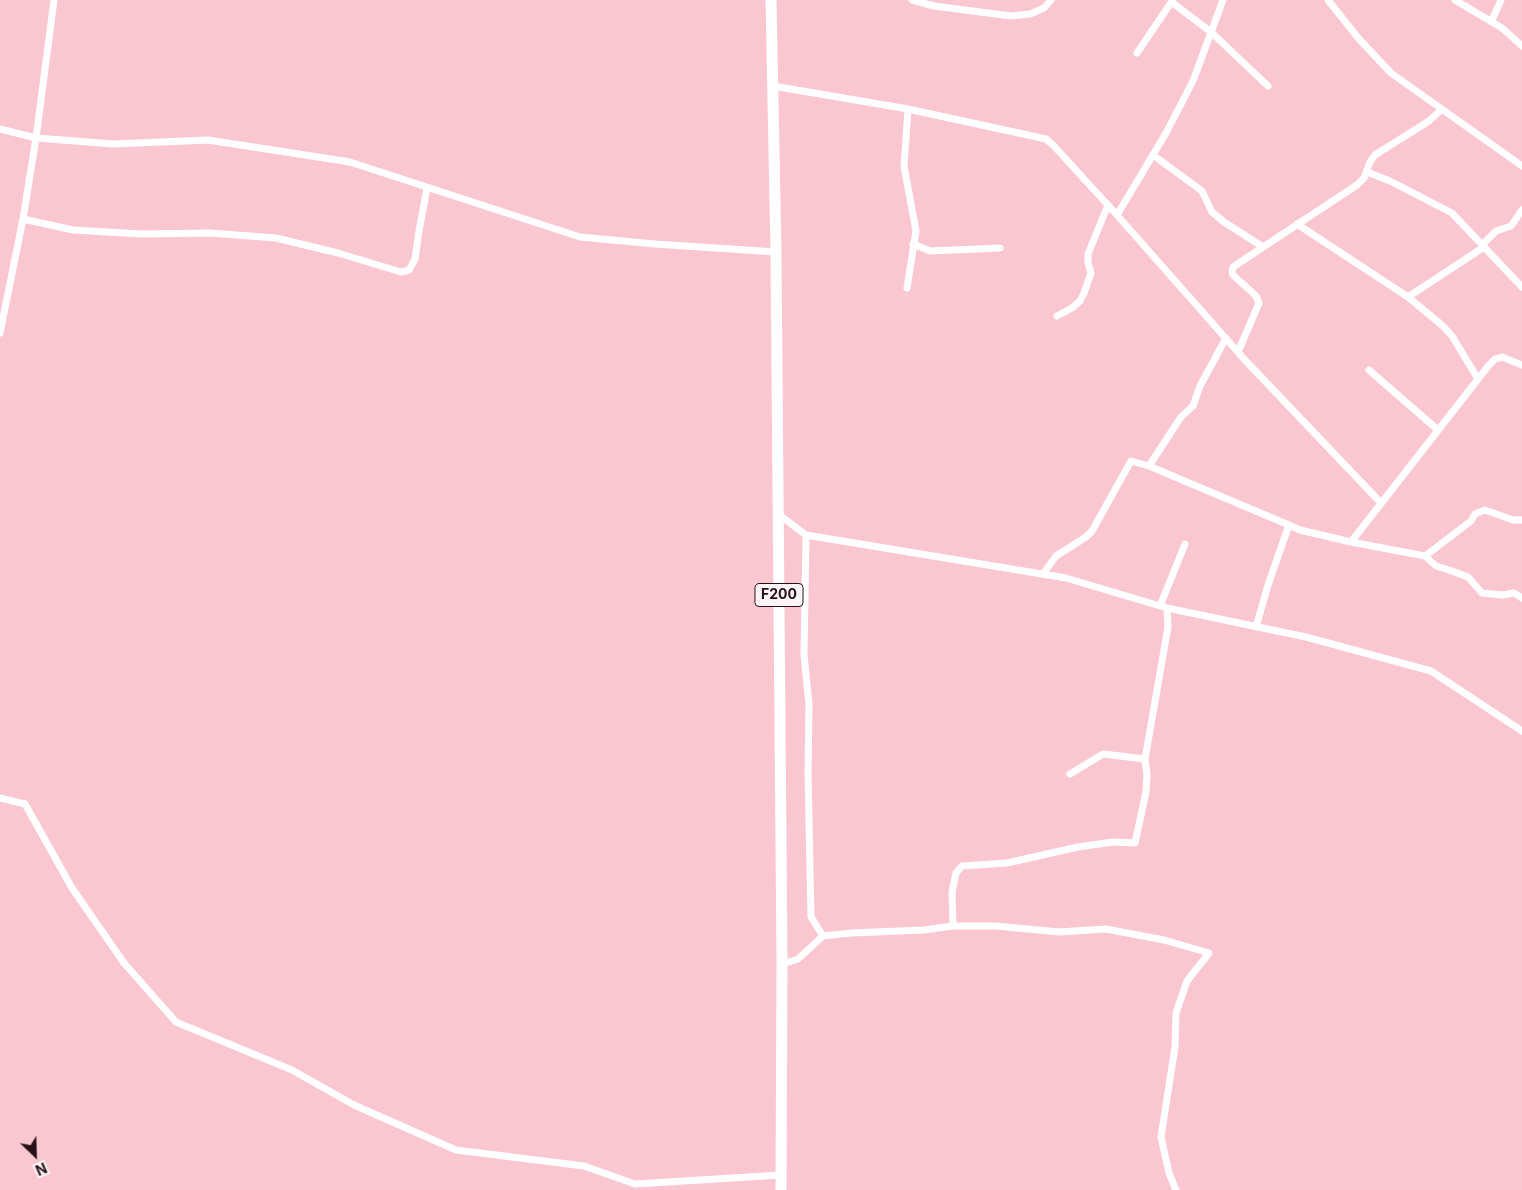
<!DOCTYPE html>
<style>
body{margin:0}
#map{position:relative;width:1522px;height:1190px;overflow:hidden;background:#fac7d1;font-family:Inter,sans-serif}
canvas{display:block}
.north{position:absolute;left:10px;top:1130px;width:50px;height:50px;-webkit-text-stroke:4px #fcf5f7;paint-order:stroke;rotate:156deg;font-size:14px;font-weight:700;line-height:20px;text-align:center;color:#281218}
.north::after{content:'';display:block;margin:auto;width:18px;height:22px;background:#281218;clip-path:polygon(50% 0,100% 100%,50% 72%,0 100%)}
</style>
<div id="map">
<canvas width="1522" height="1190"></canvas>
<div class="north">N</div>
</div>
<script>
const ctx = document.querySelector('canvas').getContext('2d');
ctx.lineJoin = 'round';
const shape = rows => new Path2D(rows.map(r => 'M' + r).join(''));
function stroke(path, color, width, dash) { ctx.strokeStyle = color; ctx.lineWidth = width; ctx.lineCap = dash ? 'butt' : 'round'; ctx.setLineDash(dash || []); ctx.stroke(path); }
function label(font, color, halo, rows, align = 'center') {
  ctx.font = font + ' Inter,sans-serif'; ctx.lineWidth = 4; ctx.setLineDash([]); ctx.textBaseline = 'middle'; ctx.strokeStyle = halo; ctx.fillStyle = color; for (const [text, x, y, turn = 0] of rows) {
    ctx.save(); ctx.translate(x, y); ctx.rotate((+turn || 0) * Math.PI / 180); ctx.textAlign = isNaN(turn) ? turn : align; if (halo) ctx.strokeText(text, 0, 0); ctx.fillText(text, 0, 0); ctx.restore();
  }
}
stroke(shape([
 [54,0,36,138,114,144,208,140,350,162,580,237,655,244,776,252],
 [912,0,934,6,1011,16,1030,14,1044,8,1051,0],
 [1172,0,1174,4,1211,32,1268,86],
 [1328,0,1359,39,1391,73,1522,166],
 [1455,0,1502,28,1522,46],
 [1491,22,1501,0],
 [1137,53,1172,1],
 [773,86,908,109,1046,139,1053,145,1117,215,1244,359,1381,503],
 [0,129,36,138,23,219,0,333],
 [1153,155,1202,191,1212,212,1224,222,1263,247],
 [1367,172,1390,181,1452,213,1522,287],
 [1117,215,1166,133,1193,81,1223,0],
 [23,219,73,230,142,234,210,233,276,238,338,253,401,272,409,270,415,259,419,231,427,188],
 [1297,224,1408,297,1443,326,1452,336,1478,379],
 [913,244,930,251,1000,248],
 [1482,245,1496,231,1511,226,1522,210],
 [907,288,916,231,904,166,908,109],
 [1408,297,1484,247],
 [1057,316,1072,308,1080,301,1084,293,1091,273,1088,263,1088,254,1108,205],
 [1238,352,1259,303,1256,296,1233,275,1232,271,1233,267,1357,185,1364,178,1370,162,1375,155,1429,121,1442,109],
 [1369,370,1438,430],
 [1149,466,1181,417,1193,406,1200,386,1226,338],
 [778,514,806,535,1066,578,1167,608,1306,637,1431,671,1522,731],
 [806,535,804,655,809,704,808,774,811,917,823,936,851,933,924,930,953,926,996,926,1059,932,1106,929,1164,940,1209,953,1187,981,1176,1013,1175,1047,1161,1137,1169,1173,1176,1190],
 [1351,542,1425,556,1436,566,1452,571,1468,577,1482,593,1502,595,1514,593,1522,598],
 [1425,556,1471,521,1475,514,1485,510,1513,520,1522,520],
 [1043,574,1056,556,1086,537,1092,531,1131,461,1149,466,1289,525],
 [1160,606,1185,544],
 [1256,627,1268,585,1289,525,1300,530,1351,542,1489,365,1495,359,1502,357,1522,365],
 [1070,774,1103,754,1145,759],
 [0,798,25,804,72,888,124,963,176,1022,292,1070,354,1105,456,1150,584,1166,635,1184,781,1175],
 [953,926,952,892,956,873,962,866,1007,863,1078,847,1113,842,1135,843,1146,792,1147,775,1145,759,1168,627,1167,608],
 [782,961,789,962,798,959,823,936]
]), '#fff', 7);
stroke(shape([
 [771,0,776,252,782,961,781,1190]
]), '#fff', 11);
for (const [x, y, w] of [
 [779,595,48]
]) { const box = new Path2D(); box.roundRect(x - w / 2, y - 11.5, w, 23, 4); ctx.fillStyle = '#fcf5f7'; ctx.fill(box); stroke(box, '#281218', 1); }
label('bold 14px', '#281218', null, [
 ["F200",779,595]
]);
</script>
